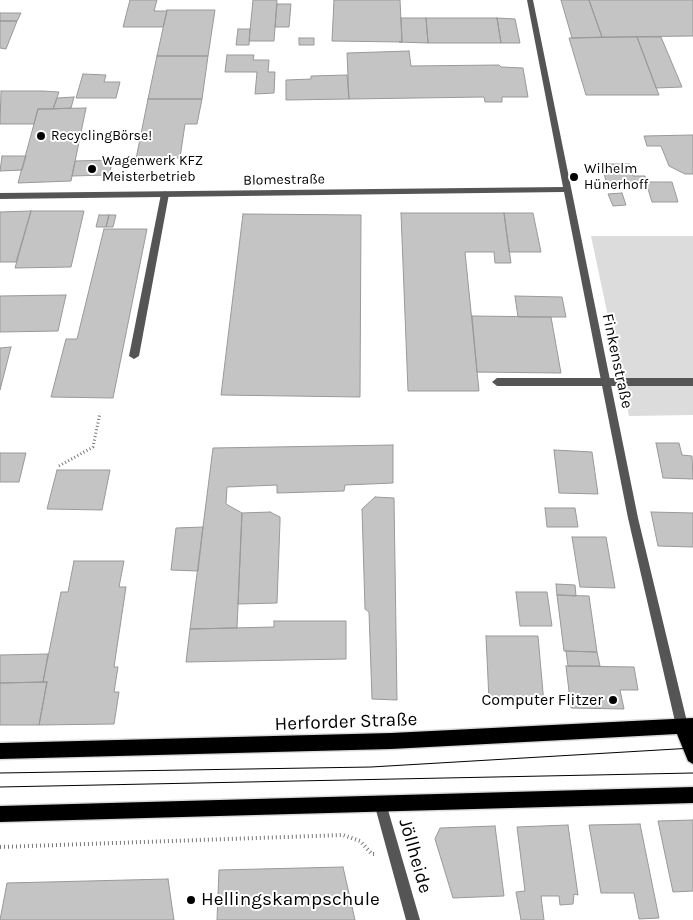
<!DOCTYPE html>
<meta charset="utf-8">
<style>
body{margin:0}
canvas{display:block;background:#fff}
</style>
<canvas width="693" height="920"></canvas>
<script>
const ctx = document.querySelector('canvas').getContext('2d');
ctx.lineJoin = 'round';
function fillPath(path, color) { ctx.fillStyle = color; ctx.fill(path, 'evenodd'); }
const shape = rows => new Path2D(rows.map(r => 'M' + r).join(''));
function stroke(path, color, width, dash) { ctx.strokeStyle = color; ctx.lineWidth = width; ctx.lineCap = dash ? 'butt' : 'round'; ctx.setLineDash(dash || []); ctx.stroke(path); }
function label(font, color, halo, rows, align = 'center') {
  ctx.font = font + ' Karla,sans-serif'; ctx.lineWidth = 4; ctx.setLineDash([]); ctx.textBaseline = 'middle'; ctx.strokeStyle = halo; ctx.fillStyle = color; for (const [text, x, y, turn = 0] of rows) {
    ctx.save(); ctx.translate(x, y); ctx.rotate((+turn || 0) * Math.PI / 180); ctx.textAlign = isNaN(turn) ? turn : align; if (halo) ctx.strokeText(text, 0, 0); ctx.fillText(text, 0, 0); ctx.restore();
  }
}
fillPath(shape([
 [591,236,693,236,693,415,629,416]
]), '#dcdcdc');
const building = shape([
 [130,0,157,0,154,11,167,11,163,27,123,27,130,0],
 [253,0,277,0,274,41,249,41,253,0],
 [334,0,400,0,402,42,332,41,334,0],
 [561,0,589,0,602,37,572,38,561,0],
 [589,0,693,0,693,36,602,37,589,0],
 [277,4,291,4,289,27,275,27,277,4],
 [167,10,215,10,208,56,157,56,167,10],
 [0,13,21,13,17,21,0,21,0,13],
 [401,18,426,18,428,43,399,42,402,42,401,18],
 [426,18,497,18,501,43,428,43,426,18],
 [497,18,515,19,520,43,501,43,497,18],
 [0,21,17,21,6,49,0,48,0,21],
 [238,29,250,29,249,45,236,45,238,29],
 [637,37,661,37,682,87,656,88,637,37],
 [637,37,659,95,586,95,569,38,637,37],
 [299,38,314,38,314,45,299,45,299,38],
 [409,51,411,66,499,65,501,67,523,68,528,97,502,97,502,102,485,102,484,97,349,99,347,53,409,51],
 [227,55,254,55,253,60,269,60,268,72,275,72,274,93,255,94,257,72,225,72,227,55],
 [157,56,208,56,202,99,148,99,157,56],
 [83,74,106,75,104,82,120,82,116,98,76,98,83,74],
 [347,75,349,99,286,100,286,80,311,79,311,76,347,75],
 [1,91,43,91,59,92,53,109,38,109,34,124,0,124,1,91],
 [74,97,71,108,53,109,57,98,74,97],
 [148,99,202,99,197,124,185,124,180,158,136,159,148,99],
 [86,108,71,181,18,183,38,109,86,108],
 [693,135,693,174,685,174,669,166,661,146,647,146,644,136,693,135],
 [2,156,26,156,22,170,0,171,2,156],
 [113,160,109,175,72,176,75,161,113,160],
 [602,164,630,164,633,176,645,176,647,186,607,186,602,164],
 [646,182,672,182,678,202,652,202,646,182],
 [622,193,626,205,613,206,608,194,622,193],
 [31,211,84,211,71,267,15,268,31,211],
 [31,211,16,262,0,262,0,212,31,211],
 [401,213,504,213,511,263,495,263,494,252,465,252,479,391,408,391,401,213],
 [504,213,533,213,541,252,509,252,504,213],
 [243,214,361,215,360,397,221,395,243,214],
 [99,215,109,215,106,227,96,227,99,215],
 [109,215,116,215,113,227,106,227,109,215],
 [104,229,147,229,113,398,51,397,66,339,77,339,104,229],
 [66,295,58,331,0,332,0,296,66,295],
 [515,296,562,297,566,317,518,317,515,296],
 [472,316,551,317,561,373,477,372,472,316],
 [11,347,0,390,0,348,11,347],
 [656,443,679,443,682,455,692,456,693,479,663,478,656,443],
 [393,445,393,483,345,485,344,491,277,493,277,485,227,487,226,504,242,513,237,628,190,629,213,448,393,445],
 [554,450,592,452,598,494,559,493,554,450],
 [0,453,26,453,19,482,0,482,0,453],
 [57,470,110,470,102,510,47,509,57,470],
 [375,497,394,498,397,700,372,699,369,612,365,609,362,509,375,497],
 [545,508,575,508,578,527,547,527,545,508],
 [270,512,280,517,280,522,277,603,238,604,242,513,270,512],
 [651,512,693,513,693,547,658,546,651,512],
 [203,527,198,571,171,570,176,528,203,527],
 [572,537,606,537,615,588,580,587,572,537],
 [74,561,124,561,119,587,126,587,114,667,118,667,114,692,119,692,114,724,39,725,47,682,43,682,61,592,68,592,74,561],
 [556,584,575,585,576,596,557,595,556,584],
 [516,592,547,592,552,626,520,626,516,592],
 [557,595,589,596,597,652,564,651,557,595],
 [274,621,346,621,346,659,186,662,190,629,274,627,274,621],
 [486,636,538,636,544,704,489,700,486,636],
 [566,651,597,652,600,666,568,666,566,651],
 [48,654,43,682,0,683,0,655,48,654],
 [566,666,634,667,638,690,620,690,624,709,571,708,566,666],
 [47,682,39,725,0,725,0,683,47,682],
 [693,820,693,891,673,892,658,821,693,820],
 [640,824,659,918,639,919,634,893,601,893,589,825,640,824],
 [568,825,578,895,574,894,573,904,560,905,559,896,541,896,544,920,521,920,516,892,525,891,517,827,568,825],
 [495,826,504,896,453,898,435,839,440,828,495,826],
 [343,867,355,920,217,920,219,870,343,867],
 [168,879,174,920,0,920,7,883,168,879]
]);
fillPath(building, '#c4c4c4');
stroke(building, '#999', 1);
const primary = shape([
 [693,718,693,764,688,761,677,734,391,749,0,759,0,743,391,733,693,718],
 [693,787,693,803,0,822,0,806,693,787]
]);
stroke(primary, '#dbdbdb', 3);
stroke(shape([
 [59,466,93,447,100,413]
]), '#777', 3, [1, 2.5]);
stroke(shape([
 [0,847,343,835,360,841,372,854,375,854]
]), '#777', 4, [1, 3]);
fillPath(shape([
 [165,191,169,194,139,356,134,359,129,356,161,194,165,191],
 [497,378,693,378,693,386,497,386,492,382,497,378]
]), '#555');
fillPath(shape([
 [527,0,533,0,638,518,688,726,686,730,682,732,678,730,676,726,628,518,564,192,0,199,0,193,563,187,527,0],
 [380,797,384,799,386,803,420,920,406,920,374,803,376,799,380,797]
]), '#555');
fillPath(primary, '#000');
stroke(shape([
 [0,773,371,767,693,748],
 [0,787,693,773]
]), '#000', 1);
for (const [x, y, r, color] of [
 [41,136,5,"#000"],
 [92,169,5,"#000"],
 [574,177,5,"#000"],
 [613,700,5,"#000"],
 [191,900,5,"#000"]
]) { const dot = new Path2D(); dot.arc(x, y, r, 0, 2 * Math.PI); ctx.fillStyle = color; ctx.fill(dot); stroke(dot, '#fff', 2); }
label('14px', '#000', '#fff', [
 ["RecyclingBörse!",51,136],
 ["Wagenwerk KFZ",102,161],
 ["Meisterbetrieb",102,177],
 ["Wilhelm",584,169],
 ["Hünerhoff",584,185]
], 'left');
label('14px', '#000', '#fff', [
 ["Blomestraße",284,180,-1]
]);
label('16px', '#000', '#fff', [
 ["Finkenstraße",617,361,78]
]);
label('16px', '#000', '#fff', [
 ["Computer Flitzer",603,700]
], 'right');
label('19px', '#000', '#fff', [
 ["Herforder Straße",346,722,-2],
 ["Jöllheide",415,856,74]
]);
label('19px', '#000', '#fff', [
 ["Hellingskampschule",201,900]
], 'left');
</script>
